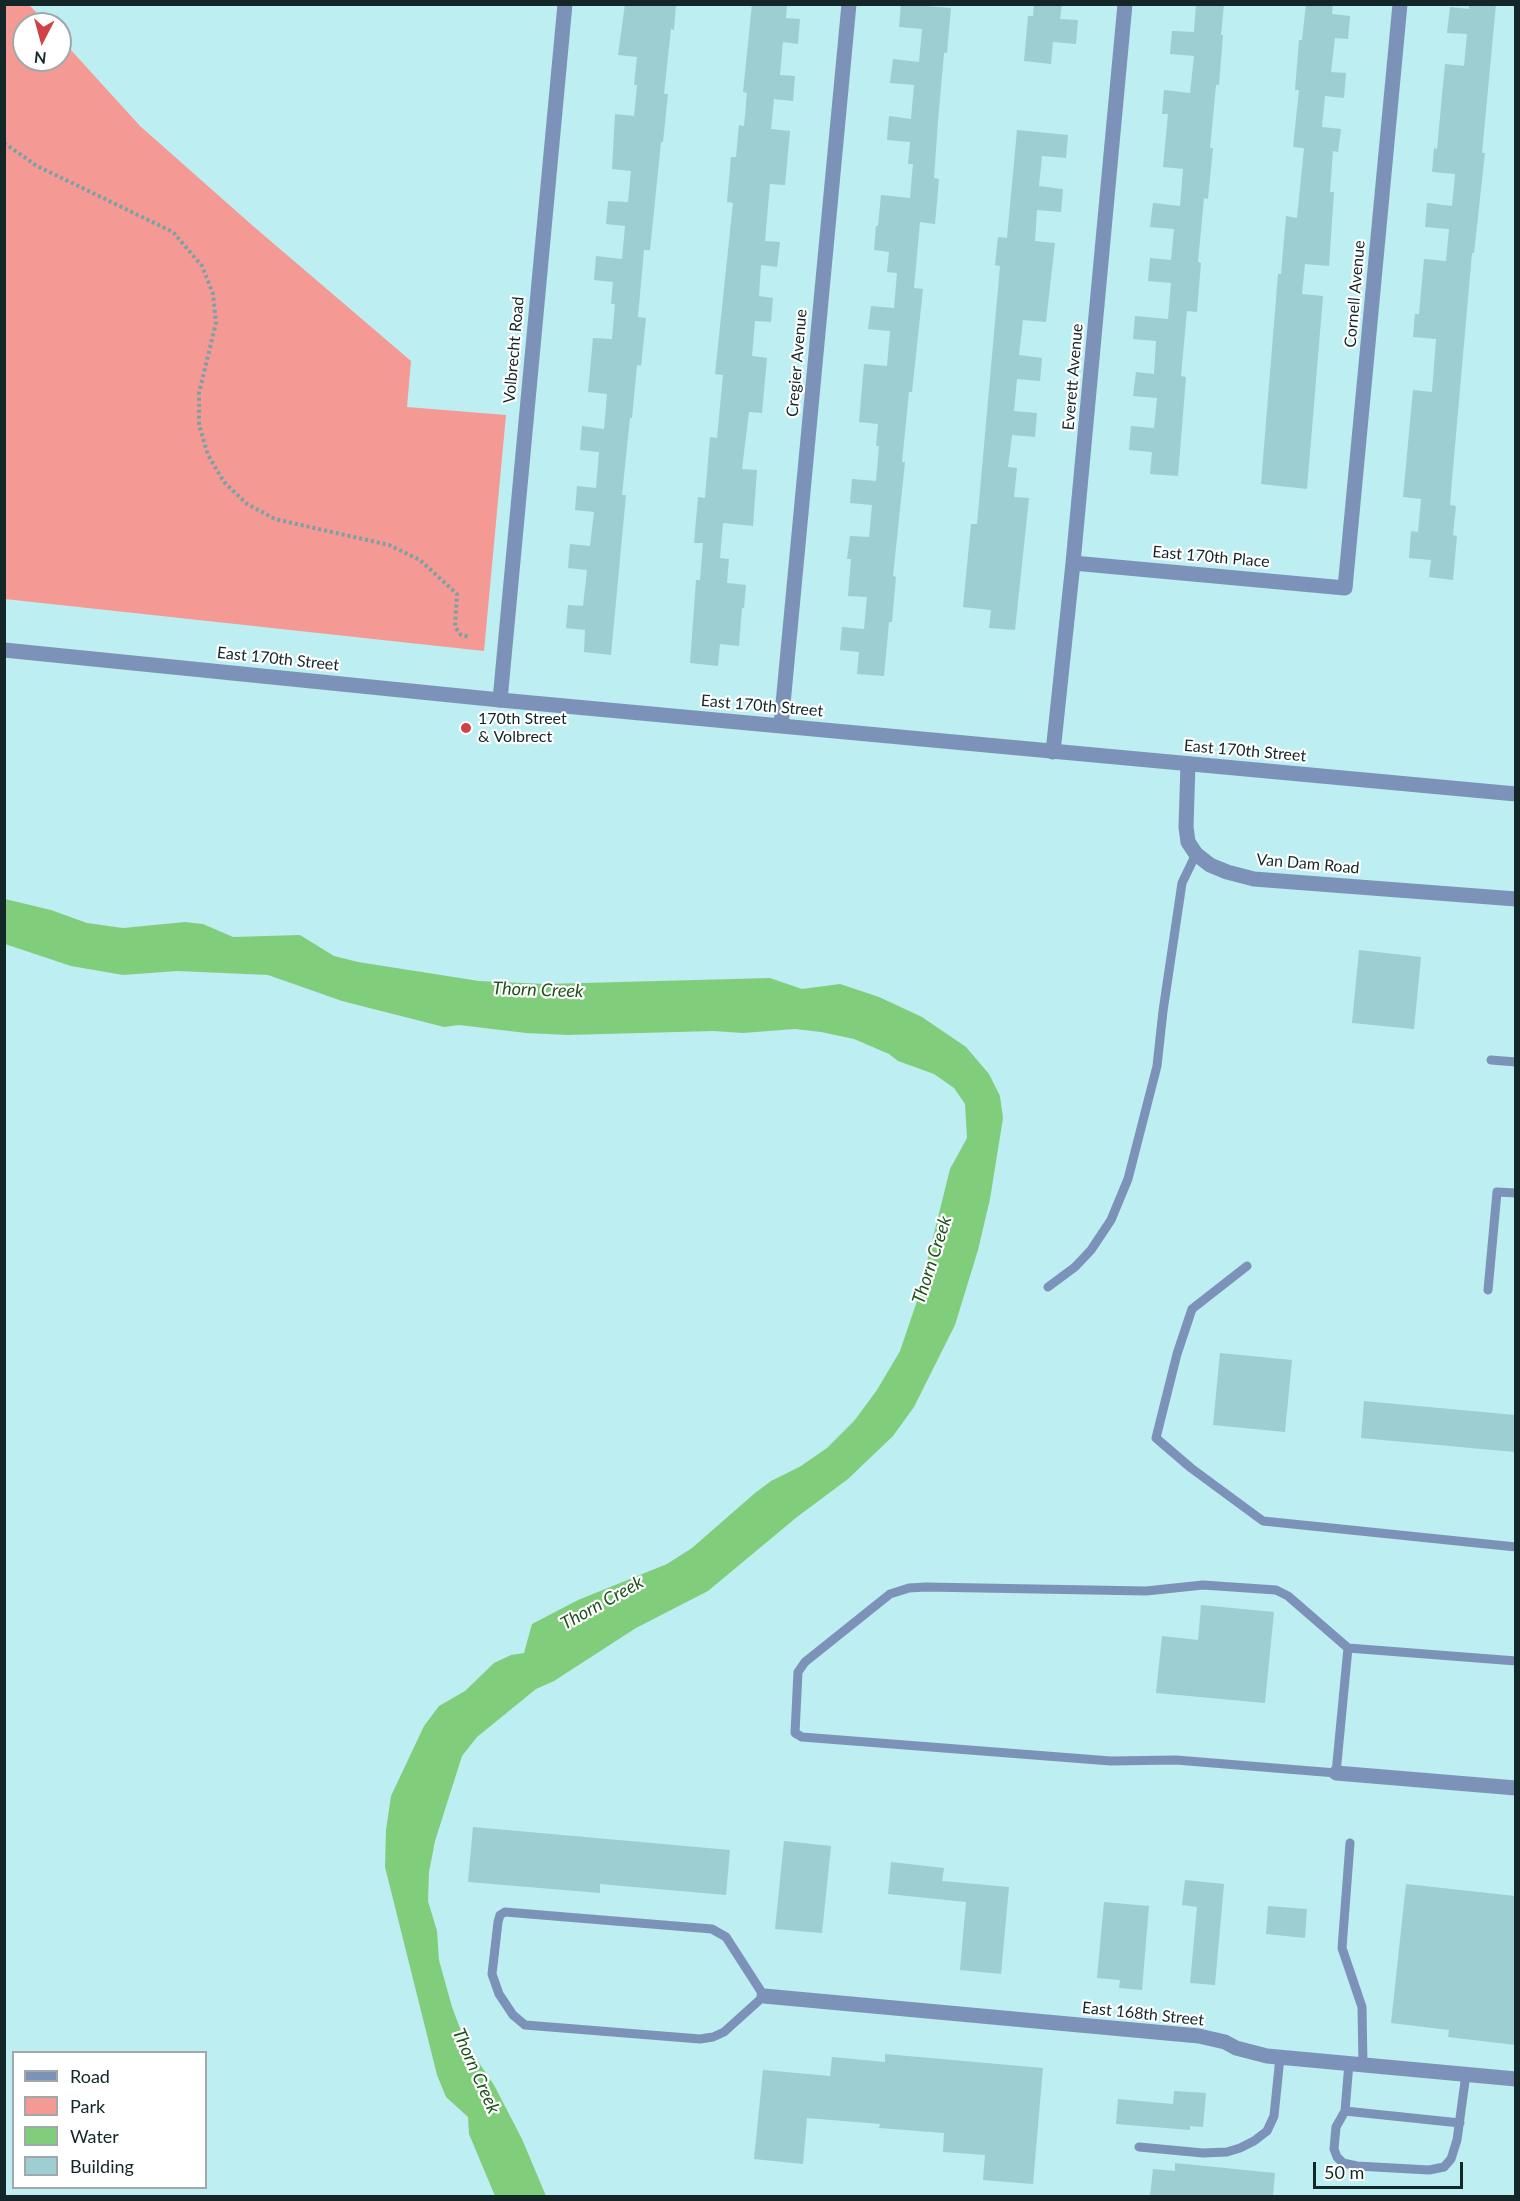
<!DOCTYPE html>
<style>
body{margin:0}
#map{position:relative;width:1520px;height:2201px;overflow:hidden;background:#bceef2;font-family:Lato,sans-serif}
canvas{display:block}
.frame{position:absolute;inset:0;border:6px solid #132628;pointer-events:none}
.legend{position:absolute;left:12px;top:2051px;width:195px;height:138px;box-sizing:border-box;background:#fff;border:2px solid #a1a8a9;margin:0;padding:8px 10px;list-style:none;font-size:18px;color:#132628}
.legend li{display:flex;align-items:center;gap:12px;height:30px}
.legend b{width:30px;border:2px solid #a1a8a9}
.north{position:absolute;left:12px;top:12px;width:60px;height:60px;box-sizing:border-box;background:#fff;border:2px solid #a1a8a9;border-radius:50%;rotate:186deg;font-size:16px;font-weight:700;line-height:24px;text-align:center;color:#132628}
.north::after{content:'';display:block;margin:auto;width:21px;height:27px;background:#d14246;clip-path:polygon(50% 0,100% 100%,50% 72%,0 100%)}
.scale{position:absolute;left:1313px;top:2162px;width:150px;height:27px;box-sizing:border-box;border:3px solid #132628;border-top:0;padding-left:8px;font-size:18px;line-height:21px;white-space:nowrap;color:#132628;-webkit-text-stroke:4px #fff;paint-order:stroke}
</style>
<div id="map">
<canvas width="1520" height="2201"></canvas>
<div class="frame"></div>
<ul class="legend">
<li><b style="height:8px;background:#7d92b8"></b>Road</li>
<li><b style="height:16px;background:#f59994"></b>Park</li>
<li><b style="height:16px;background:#80ce7c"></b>Water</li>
<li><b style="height:16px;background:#9cced2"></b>Building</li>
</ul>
<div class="north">N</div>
<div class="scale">50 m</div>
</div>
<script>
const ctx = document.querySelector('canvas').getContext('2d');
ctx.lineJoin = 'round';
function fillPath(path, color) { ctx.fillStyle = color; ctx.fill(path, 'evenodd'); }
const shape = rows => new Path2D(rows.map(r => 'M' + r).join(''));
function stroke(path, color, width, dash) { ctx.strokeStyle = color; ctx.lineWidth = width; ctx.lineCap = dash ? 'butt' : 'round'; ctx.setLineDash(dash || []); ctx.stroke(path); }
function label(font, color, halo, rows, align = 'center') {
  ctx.font = font + ' Lato,sans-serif'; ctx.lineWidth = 4.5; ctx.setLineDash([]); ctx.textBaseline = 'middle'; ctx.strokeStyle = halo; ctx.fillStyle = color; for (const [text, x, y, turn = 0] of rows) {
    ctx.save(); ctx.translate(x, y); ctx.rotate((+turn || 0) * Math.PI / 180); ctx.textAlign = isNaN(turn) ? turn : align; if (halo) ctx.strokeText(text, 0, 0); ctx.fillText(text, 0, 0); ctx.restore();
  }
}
fillPath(shape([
 [29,5,48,24,24,24,24,60,60,60,60,38,140,126,253,226,411,361,407,407,506,415,484,651,5,599,4,5]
]), '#f59994');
fillPath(shape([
 [5,899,51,910,87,923,123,928,185,922,203,924,233,937,300,935,334,956,358,962,479,981,546,984,770,978,802,989,840,984,879,997,922,1017,966,1047,989,1074,1000,1096,1003,1118,990,1199,978,1250,955,1325,914,1407,893,1436,848,1479,797,1517,708,1591,636,1628,554,1681,536,1689,477,1737,462,1756,435,1841,429,1872,428,1901,437,1931,439,1960,452,2007,466,2044,494,2085,522,2139,546,2196,495,2196,469,2134,468,2117,446,2097,437,2075,385,1867,386,1830,391,1796,424,1726,439,1706,465,1691,494,1663,511,1655,524,1653,532,1624,578,1600,667,1564,692,1548,755,1493,771,1481,801,1466,827,1448,854,1421,877,1390,900,1351,918,1298,950,1169,967,1138,965,1104,954,1088,934,1074,898,1061,889,1054,854,1039,821,1032,795,1029,743,1033,713,1031,568,1035,526,1033,459,1025,444,1027,342,1001,268,975,177,971,123,975,71,966,5,944]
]), '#80ce7c');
fillPath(shape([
 [625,4,676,4,674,30,671,29,664,94,668,94,663,142,661,142,650,250,644,250,638,317,646,318,641,366,637,365,632,418,630,418,622,495,626,495,611,655,584,652,585,630,566,628,568,605,583,606,587,570,568,568,570,544,590,546,594,512,575,510,577,486,596,488,599,452,580,450,582,426,604,429,607,394,588,392,593,338,612,339,615,304,611,304,613,282,594,280,596,256,622,259,625,226,606,224,608,201,628,202,631,171,612,169,615,114,634,116,637,85,634,85,637,57,618,55],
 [752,4,787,4,786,18,800,19,798,44,783,42,780,75,795,76,793,101,774,99,771,129,790,131,785,185,770,184,765,241,780,242,777,267,761,265,759,296,773,298,771,322,755,321,752,356,767,358,762,413,749,412,742,469,757,470,753,526,723,523,720,558,729,559,727,583,746,585,744,608,742,608,739,646,720,644,718,666,690,663,696,580,700,580,703,543,694,543,698,497,705,498,710,437,717,438,723,375,715,374,733,203,727,202,731,157,736,157,739,125,744,126,747,93,743,92],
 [901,4,951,8,947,53,944,53,938,121,934,178,939,179,935,224,920,222,914,288,923,289,912,392,909,392,902,462,905,462,893,576,896,577,892,622,889,622,884,676,857,674,859,652,840,650,842,627,864,629,867,597,848,596,851,559,847,559,850,536,869,537,872,505,850,503,852,479,876,481,879,446,876,446,878,424,859,422,864,364,887,366,890,331,868,329,871,306,894,308,897,273,887,272,889,252,874,250,876,226,878,226,881,195,910,198,913,164,908,164,910,142,887,140,889,116,911,119,914,85,890,83,893,59,919,62,922,29,899,27],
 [1034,4,1062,4,1060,19,1078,20,1076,44,1053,42,1051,64,1024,61,1028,16,1033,16],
 [1196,4,1224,4,1221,35,1223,35,1219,85,1216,85,1210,148,1213,148,1208,199,1204,198,1198,262,1201,263,1197,312,1187,311,1181,376,1186,377,1178,476,1150,474,1152,452,1129,450,1131,426,1154,428,1157,398,1133,396,1136,372,1154,374,1156,341,1133,339,1135,316,1168,319,1171,283,1148,281,1150,258,1171,260,1174,229,1150,227,1153,203,1180,206,1183,169,1163,167,1168,114,1162,114,1164,90,1190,93,1194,56,1170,54,1172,31,1194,32],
 [1306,4,1333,4,1332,14,1350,16,1348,39,1335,38,1331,72,1346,73,1344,98,1325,96,1322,127,1341,129,1338,152,1333,151,1330,192,1334,192,1329,266,1305,264,1302,294,1323,296,1307,489,1261,484,1278,274,1281,274,1286,216,1297,218,1304,148,1293,147,1299,90,1295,90,1299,40,1302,40],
 [1469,4,1496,4,1482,153,1485,153,1474,253,1472,253,1452,480,1450,505,1456,506,1453,535,1457,536,1453,580,1429,577,1431,560,1409,558,1411,531,1418,532,1421,499,1403,497,1413,390,1432,392,1436,339,1413,337,1415,314,1419,314,1424,259,1446,261,1449,229,1425,227,1427,203,1452,206,1455,174,1432,172,1434,148,1437,149,1445,64,1464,66,1467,34,1447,33,1450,7,1469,9],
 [1017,130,1068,135,1066,158,1042,156,1039,186,1063,189,1061,212,1037,210,1035,241,1055,243,1046,322,1023,320,1019,355,1042,358,1040,381,1017,379,1014,411,1037,413,1035,437,1012,435,1008,467,1017,468,1014,497,1029,498,1015,630,989,628,991,610,963,607,971,524,977,524,1000,266,995,265,998,237,1007,238],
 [1359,950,1421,957,1414,1029,1352,1023],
 [1220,1353,1292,1360,1285,1432,1213,1425],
 [1364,1401,1515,1415,1515,1452,1361,1438],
 [1201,1605,1274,1612,1265,1703,1156,1693,1162,1636,1198,1640],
 [473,1827,730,1850,726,1895,600,1884,600,1893,468,1882],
 [784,1841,831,1846,822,1933,775,1929],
 [891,1862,944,1868,942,1881,1009,1887,1001,1974,960,1970,966,1902,888,1894],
 [1185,1880,1224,1884,1215,1985,1190,1983,1197,1907,1182,1905],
 [1406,1884,1515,1896,1515,2045,1448,2037,1449,2030,1391,2023],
 [1104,1902,1149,1906,1142,1990,1119,1988,1120,1980,1097,1978],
 [1268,1906,1307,1909,1305,1938,1266,1934],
 [885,2054,1043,2068,1033,2184,983,2180,985,2155,943,2152,944,2133,879,2128,880,2124,807,2118,803,2164,754,2159,763,2070,830,2076,832,2057,885,2062],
 [1174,2091,1206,2093,1203,2127,1190,2126,1190,2130,1116,2124,1118,2099,1173,2104],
 [1175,2163,1275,2173,1273,2196,1150,2196,1153,2169,1175,2171]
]), '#9cced2');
stroke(shape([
 [4,143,37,166,173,232,202,266,213,294,216,323,199,393,199,425,208,455,224,482,247,504,275,519,389,545,420,560,457,594,455,627,461,635,470,637]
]), '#7ba1a4', 4, [3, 3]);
stroke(shape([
 [1491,1060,1516,1062],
 [1247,1266,1192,1309,1177,1354,1156,1438,1191,1468,1263,1521,1516,1547],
 [1048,1287,1075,1267,1091,1250,1111,1220,1128,1179,1157,1066,1163,1011,1182,883,1196,854],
 [1488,1290,1497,1192,1516,1193],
 [1348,1648,1288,1596,1276,1590,1203,1585,1146,1591,926,1587,909,1588,890,1594,805,1662,798,1672,795,1733,802,1737,1111,1761,1176,1760,1336,1773,1348,1648,1516,1661],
 [1350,1843,1342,1948,1362,2007,1363,2065],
 [505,1912,712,1929,726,1937,764,1996,724,2032,713,2037,700,2039,525,2025,513,2015,499,1994,492,1974,498,1922,500,1915,505,1912],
 [1349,2063,1345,2111,1336,2127,1334,2149,1337,2157,1343,2163,1357,2166,1429,2170,1444,2167,1451,2159,1457,2140,1466,2074],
 [1345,2111,1460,2123],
 [1139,2147,1203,2153,1227,2152,1240,2148,1254,2141,1267,2131,1274,2116,1280,2057]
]), '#7d92b8', 9);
stroke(shape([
 [1073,563,1345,588,1400,4],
 [500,700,565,4],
 [781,725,849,4],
 [1053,752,1073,563,1125,4],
 [1188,764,1186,827,1188,842,1196,854,1210,865,1227,872,1254,879,1516,899],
 [1336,1773,1516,1788],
 [764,1996,1199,2036,1225,2042,1236,2048,1267,2056,1516,2079]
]), '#7d92b8', 15);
stroke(shape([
 [4,650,500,700,1516,794]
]), '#7d92b8', 15);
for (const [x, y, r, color] of [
 [466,728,6,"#d14246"]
]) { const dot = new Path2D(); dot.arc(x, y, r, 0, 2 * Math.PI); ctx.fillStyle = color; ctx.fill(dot); stroke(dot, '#fff', 2); }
label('16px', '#132628', '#fff', [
 ["Cornell Avenue",1355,294,-85],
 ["Volbrecht Road",514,350,-85],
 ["Cregier Avenue",797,363,-85],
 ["Everett Avenue",1073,377,-85],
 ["East 170th Place",1211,557,5],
 ["East 170th Street",278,659,6],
 ["East 170th Street",762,706,5],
 ["East 170th Street",1245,751,5],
 ["Van Dam Road",1308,864,5],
 ["East 168th Street",1143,2014,6]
]);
label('16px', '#132628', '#fff', [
 ["170th Street",478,719],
 ["& Volbrect",478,737]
], 'left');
label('italic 18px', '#1e521d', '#fff', [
 ["Thorn Creek",538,990,2],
 ["Thorn Creek",932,1260,-72],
 ["Thorn Creek",602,1603,-29],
 ["Thorn Creek",476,2071,66]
]);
</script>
